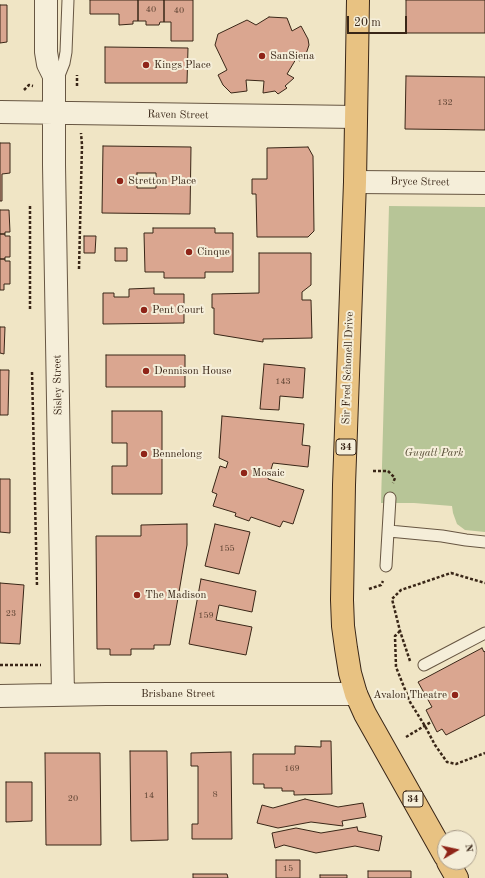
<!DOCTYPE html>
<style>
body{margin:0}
#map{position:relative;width:485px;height:878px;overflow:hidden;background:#f0e5c5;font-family:"Old Standard TT",serif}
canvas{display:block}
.north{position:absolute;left:437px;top:830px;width:40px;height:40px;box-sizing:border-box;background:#f5eed9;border:1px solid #aa9e8b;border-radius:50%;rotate:81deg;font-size:11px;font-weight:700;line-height:16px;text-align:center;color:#392617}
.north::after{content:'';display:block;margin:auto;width:14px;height:18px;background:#8f2418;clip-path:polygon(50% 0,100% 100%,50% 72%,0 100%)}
.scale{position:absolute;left:347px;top:16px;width:60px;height:18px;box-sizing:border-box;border:2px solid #392617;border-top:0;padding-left:5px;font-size:12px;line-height:14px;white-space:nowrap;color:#392617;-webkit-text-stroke:3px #f5eed9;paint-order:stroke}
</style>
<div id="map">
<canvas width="485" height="878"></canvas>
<div class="north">N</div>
<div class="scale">20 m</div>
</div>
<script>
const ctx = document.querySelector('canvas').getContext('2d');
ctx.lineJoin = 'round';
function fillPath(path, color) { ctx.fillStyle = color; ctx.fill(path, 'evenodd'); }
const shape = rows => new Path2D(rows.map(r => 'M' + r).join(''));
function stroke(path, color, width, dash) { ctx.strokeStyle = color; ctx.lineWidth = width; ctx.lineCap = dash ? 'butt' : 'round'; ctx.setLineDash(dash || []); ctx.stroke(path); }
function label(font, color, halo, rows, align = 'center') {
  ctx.font = font + ' "Old Standard TT",serif'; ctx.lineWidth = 4; ctx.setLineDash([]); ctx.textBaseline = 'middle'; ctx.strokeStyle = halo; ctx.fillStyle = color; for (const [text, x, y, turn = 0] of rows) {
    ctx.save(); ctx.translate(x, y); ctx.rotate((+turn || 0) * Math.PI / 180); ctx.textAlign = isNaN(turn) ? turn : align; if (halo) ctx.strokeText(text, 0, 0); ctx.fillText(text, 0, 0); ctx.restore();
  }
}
fillPath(shape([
 [389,206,485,207,485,532,465,530,457,524,453,513,452,506,414,503,381,503]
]), '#b7c597');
const building = shape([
 [90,0,138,0,138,21,133,21,133,24,119,25,119,14,90,14,90,0],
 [138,0,164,0,164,22,160,22,159,25,146,25,146,21,138,21,138,0],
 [164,0,193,0,193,41,171,41,171,22,164,22,164,0],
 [406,0,485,0,485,33,406,33,406,0],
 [0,5,7,5,7,42,0,43,0,5],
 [269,17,287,18,292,31,301,26,308,39,309,45,306,54,300,61,296,59,287,74,294,78,285,86,287,88,278,94,275,91,263,93,264,81,246,80,247,91,231,93,223,85,218,75,227,70,215,45,218,34,247,20,256,25,269,17],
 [105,47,188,48,187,83,105,83,105,47],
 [406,76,485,77,485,130,405,129,406,76],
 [0,143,10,143,10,173,2,174,2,201,0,201,0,143],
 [103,146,191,147,190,214,102,213,103,146],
 [137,173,156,173,156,188,137,188,137,173],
 [308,147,313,156,314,231,308,237,257,237,256,194,252,194,252,179,267,179,267,148,308,147],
 [0,210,9,210,10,232,5,232,5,234,0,234,0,210],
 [153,228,215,228,215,233,233,233,233,272,205,272,205,278,164,278,164,272,145,272,144,233,153,233,153,228],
 [0,234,5,234,5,236,10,236,10,257,5,257,5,259,0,259,0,234],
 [84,236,96,236,95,253,84,253,84,236],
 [115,248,127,248,127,261,115,261,115,248],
 [259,253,311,253,311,285,302,292,302,300,311,300,312,338,263,339,263,342,214,334,214,308,212,308,212,294,259,293,259,253],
 [0,259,5,259,5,261,10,261,10,284,4,284,4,290,0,290,0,259],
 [154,288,154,294,184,294,184,323,103,324,103,293,114,293,114,297,129,297,129,289,154,288],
 [0,327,5,327,4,354,0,353,0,327],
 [106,355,185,355,185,387,106,387,106,355],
 [264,364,305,368,303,398,280,396,279,410,260,409,264,364],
 [0,370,9,370,8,415,0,415,0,370],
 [112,411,162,411,162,494,112,494,112,466,127,466,127,443,112,443,112,411],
 [222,416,304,424,302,445,310,446,308,467,273,463,268,479,304,490,293,524,283,521,280,527,251,517,249,521,235,516,236,513,213,506,217,494,212,492,220,466,226,468,228,462,219,458,222,416],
 [0,479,10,479,10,533,0,532,0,479],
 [187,524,187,545,170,645,154,645,154,649,131,649,131,655,110,655,110,649,97,649,96,536,141,536,141,525,187,524],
 [215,524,250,532,239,574,205,566,215,524],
 [201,579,256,591,252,612,219,605,216,620,252,627,246,655,189,644,201,579],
 [0,583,24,585,20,644,0,643,0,583],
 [482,648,484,652,485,651,485,715,446,735,442,729,437,732,426,710,432,707,418,682,482,648],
 [321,741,331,741,332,794,294,795,294,791,282,791,282,788,264,788,264,784,253,784,253,754,295,754,295,746,321,747,321,741],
 [130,751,167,751,168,840,131,841,130,751],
 [231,752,232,839,192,839,192,824,198,824,198,766,191,766,191,753,231,752],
 [45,753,100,753,101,845,46,845,45,753],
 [6,782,32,782,32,821,6,822,6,782],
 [305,799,338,807,363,803,366,817,342,821,343,826,311,822,278,828,257,823,262,805,273,808,305,799],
 [357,827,358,831,382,836,379,851,355,846,316,853,284,845,275,848,272,833,296,828,321,833,357,827],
 [276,860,300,860,300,878,276,878,276,860],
 [368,871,411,871,411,878,368,878,368,871],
 [193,874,227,874,228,878,193,878,193,874],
 [320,875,347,875,347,878,320,878,320,875]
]);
fillPath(building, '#daa690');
stroke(building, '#392617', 1);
const lane = shape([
 [54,76,60,73,64,63,66,52,68,0],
 [389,531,442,536,466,540,485,542],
 [386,566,390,498],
 [424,665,485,633]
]);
const street = shape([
 [46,0,46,52,48,64,54,76,54,165,63,695],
 [0,112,356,117],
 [355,182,485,183],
 [0,696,106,694,356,694]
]);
const primary = shape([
 [358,0,355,182,344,485,342,600,343,626,346,648,350,673,356,694,365,714,445,856],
 [448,862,457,878]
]);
stroke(lane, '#675642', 13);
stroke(street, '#675642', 24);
stroke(primary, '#392617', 24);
stroke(shape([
 [77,86,77,75],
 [24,90,29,85,33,86],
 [30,206,30,311],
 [79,269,82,145,81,133],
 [32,372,37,586],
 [373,471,388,471,395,478,393,483],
 [369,589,381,585,383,581],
 [400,631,395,636,396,667,410,702,425,726,435,745,447,762,456,764,485,753],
 [410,661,400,631,392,599,401,590,451,573,485,583],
 [0,665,41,665],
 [406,737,431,722]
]), '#392617', 2.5, [3, 2]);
stroke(lane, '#f5eed9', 11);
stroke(street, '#f5eed9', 22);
stroke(primary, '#e8c282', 22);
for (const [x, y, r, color] of [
 [262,56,4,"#8f2418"],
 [146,65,4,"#8f2418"],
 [120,181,4,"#8f2418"],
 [189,252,4,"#8f2418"],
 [144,310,4,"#8f2418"],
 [146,371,4,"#8f2418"],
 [144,454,4,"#8f2418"],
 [244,473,4,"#8f2418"],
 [137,595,4,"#8f2418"],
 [455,695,4,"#8f2418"]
]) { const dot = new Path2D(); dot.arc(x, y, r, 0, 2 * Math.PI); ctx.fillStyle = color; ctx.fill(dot); stroke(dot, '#f5eed9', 1.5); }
label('9px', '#614635', null, [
 ["40",151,10],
 ["40",179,11],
 ["132",445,103],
 ["143",283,382],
 ["155",227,549],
 ["23",11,614],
 ["159",206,616],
 ["169",292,769],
 ["8",215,795],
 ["14",149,796],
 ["20",73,799],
 ["15",288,869]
]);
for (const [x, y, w] of [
 [346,447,20],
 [413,799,20]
]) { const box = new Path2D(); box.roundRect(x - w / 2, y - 8, w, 16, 3); ctx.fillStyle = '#f5eed9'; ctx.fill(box); stroke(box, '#392617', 1); }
label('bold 10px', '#392617', null, [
 ["34",346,447],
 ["34",413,799]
]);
label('11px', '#392617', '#f5eed9', [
 ["SanSiena",270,56],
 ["Kings Place",154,65],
 ["Stretton Place",128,181],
 ["Cinque",197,252],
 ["Pent Court",152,310],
 ["Dennison House",154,371],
 ["Bennelong",152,454],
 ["Mosaic",252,473],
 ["The Madison",145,595],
 ["Avalon Theatre",447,695,"right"]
], 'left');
label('11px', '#392617', '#f5eed9', [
 ["Raven Street",178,115,1],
 ["Bryce Street",420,182,1],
 ["Sir Fred Schonell Drive",348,368,-88],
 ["Sisley Street",58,385,-91],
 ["Brisbane Street",178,694]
]);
label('italic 11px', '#584e37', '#f5eed9', [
 ["Guyatt Park",434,453]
]);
</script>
